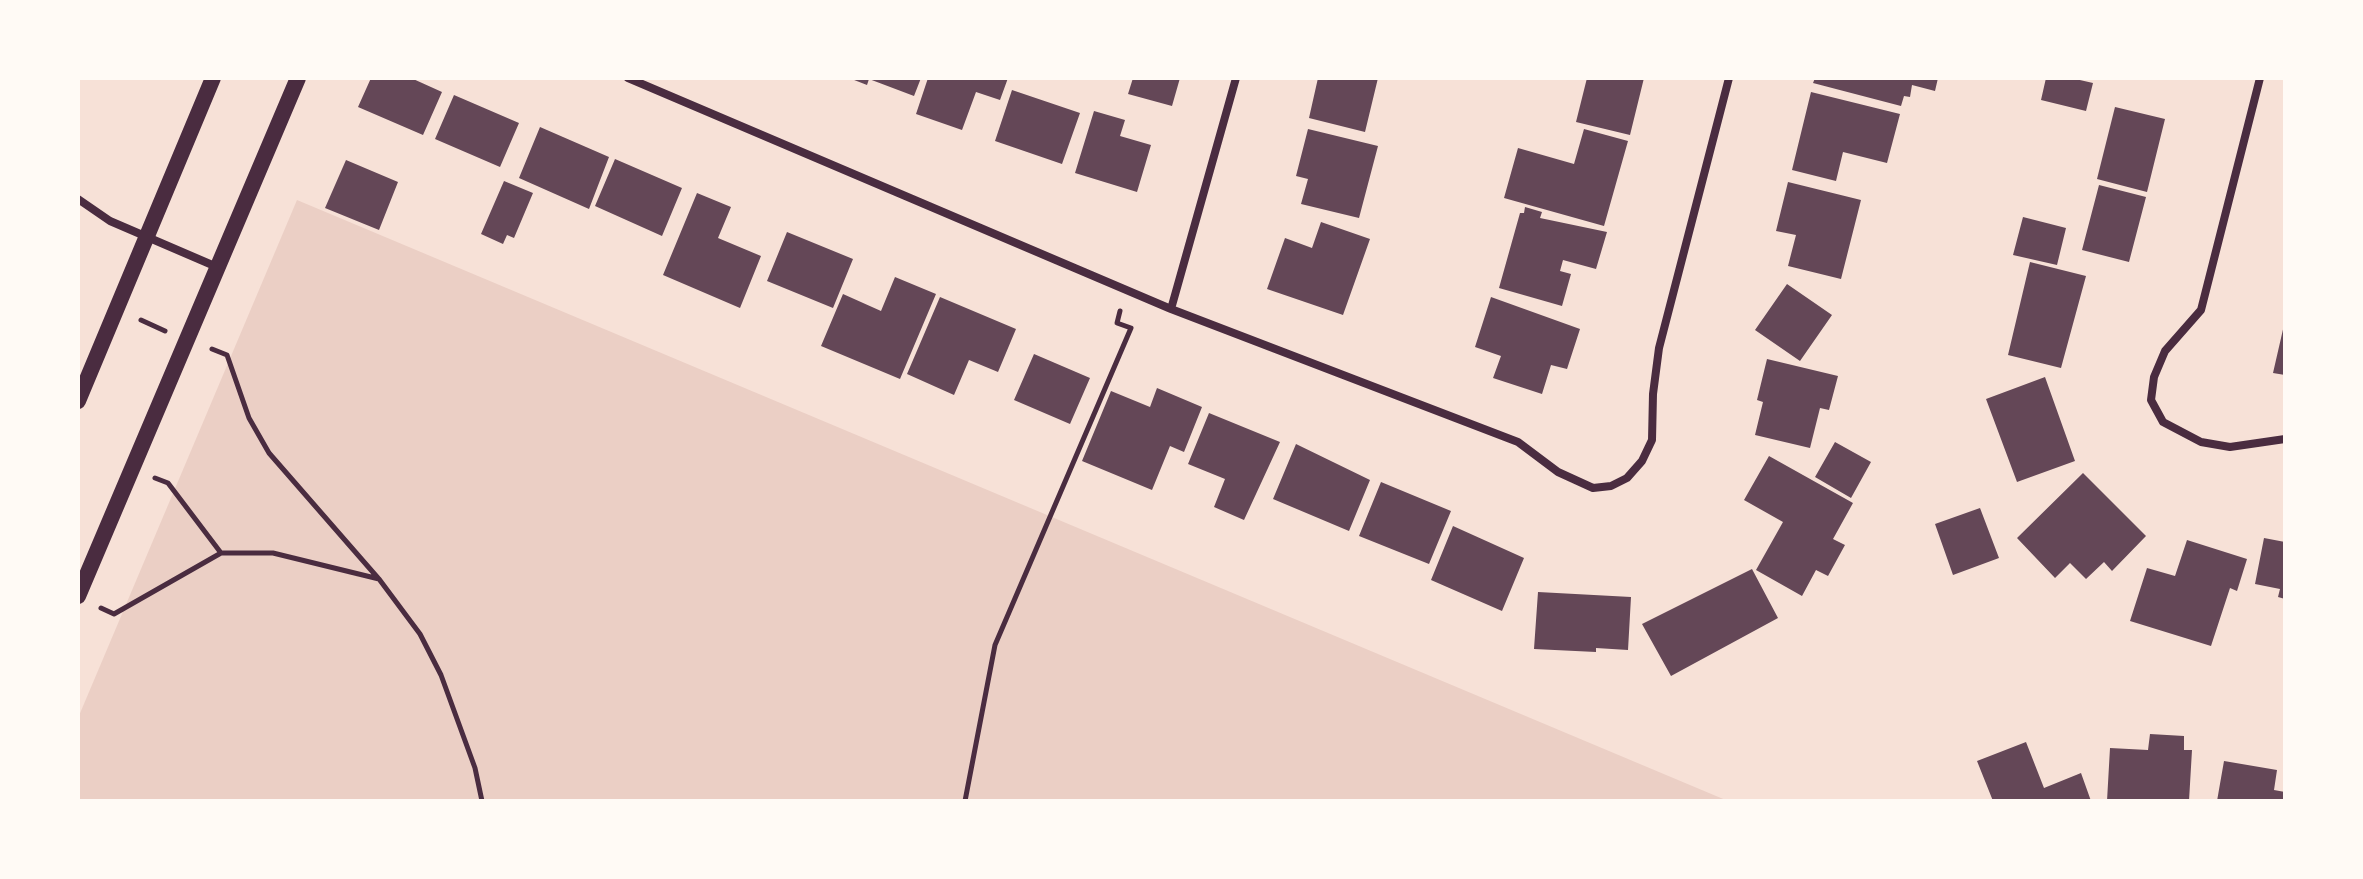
<!DOCTYPE html>
<style>
body{margin:0}
#map{position:relative;width:2363px;height:879px;overflow:hidden;background:#f7e1d7;font-family:"Zilla Slab",serif}
canvas{display:block}
.frame{position:absolute;inset:0;border:80px solid #fffaf5;pointer-events:none}
</style>
<div id="map">
<canvas width="2363" height="879"></canvas>
<div class="frame"></div>
</div>
<script>
const ctx = document.querySelector('canvas').getContext('2d');
ctx.lineJoin = 'round';
function fillPath(path, color) { ctx.fillStyle = color; ctx.fill(path, 'evenodd'); }
const shape = rows => new Path2D(rows.map(r => 'M' + r).join(''));
function stroke(path, color, width, dash) { ctx.strokeStyle = color; ctx.lineWidth = width; ctx.lineCap = dash ? 'butt' : 'round'; ctx.setLineDash(dash || []); ctx.stroke(path); }
fillPath(shape([
 [297,200,1728,801,78,801,78,718]
]), '#ebcfc5');
fillPath(shape([
 [371,78,411,78,442,92,423,135,358,107],
 [849,78,921,78,914,96,869,79,867,85],
 [928,78,1008,78,1000,100,976,92,962,130,916,114],
 [1133,78,1180,78,1172,106,1128,94],
 [1318,78,1378,78,1365,132,1309,118],
 [1587,78,1644,78,1630,135,1576,122],
 [1815,78,1938,78,1935,91,1912,85,1910,97,1904,96,1901,106,1813,83],
 [2046,78,2071,78,2093,83,2086,111,2041,100],
 [1012,90,1080,113,1062,164,995,141],
 [1811,92,1900,114,1887,163,1843,152,1836,181,1792,170],
 [454,95,519,123,500,167,435,139],
 [2115,107,2165,119,2147,192,2097,179],
 [1094,111,1125,120,1120,136,1151,145,1137,192,1075,173],
 [540,127,609,157,589,209,519,178],
 [1308,129,1378,146,1359,218,1301,204,1308,179,1296,176],
 [1584,129,1628,141,1604,226,1504,198,1518,148,1574,164],
 [615,159,682,188,662,236,595,206],
 [346,160,398,182,379,230,325,208],
 [504,181,533,193,514,238,507,235,503,244,481,234],
 [1788,182,1861,200,1841,279,1788,266,1796,235,1776,231],
 [2099,185,2146,197,2129,262,2082,250],
 [697,193,731,207,718,238,761,256,740,308,663,275],
 [1525,207,1542,212,1540,218,1607,232,1596,269,1563,260,1560,271,1571,274,1562,306,1499,288,1520,213,1524,213],
 [2023,217,2066,228,2057,265,2013,255],
 [1321,222,1370,239,1343,315,1267,289,1285,238,1312,248],
 [787,232,853,259,833,308,767,281],
 [2030,262,2086,276,2061,368,2008,355],
 [895,277,936,294,900,379,821,346,843,294,881,311],
 [1787,284,1832,315,1800,361,1755,330],
 [940,297,1016,329,998,372,969,360,954,395,907,374],
 [1491,297,1580,329,1567,369,1551,365,1542,394,1493,378,1501,356,1475,347],
 [2284,325,2285,325,2285,375,2273,373],
 [1034,354,1090,378,1070,424,1014,400],
 [1767,359,1838,376,1829,410,1820,408,1810,448,1755,435,1763,402,1757,400],
 [2045,377,2075,461,2017,482,1986,399],
 [1157,388,1202,407,1184,452,1170,446,1152,490,1082,461,1111,391,1150,407],
 [1209,413,1280,442,1244,520,1214,507,1225,479,1188,464],
 [1835,442,1871,462,1851,498,1815,477],
 [1296,444,1370,480,1349,531,1273,499],
 [1769,456,1853,503,1833,539,1845,545,1828,576,1816,570,1802,596,1756,570,1783,522,1744,500],
 [2083,473,2146,536,2112,571,2104,562,2086,579,2070,563,2055,578,2017,538],
 [1381,482,1451,511,1429,564,1359,536],
 [1980,508,1999,558,1953,575,1935,524],
 [1453,526,1524,558,1502,611,1431,580],
 [2264,538,2285,542,2285,599,2278,597,2280,589,2255,584],
 [2187,540,2247,559,2237,591,2230,588,2211,646,2130,621,2147,568,2175,576],
 [1752,569,1778,618,1671,676,1642,624],
 [1538,592,1631,597,1628,650,1596,648,1596,652,1534,649],
 [2150,734,2184,736,2184,750,2192,750,2189,801,2107,801,2110,748,2148,750],
 [2026,742,2044,788,2081,773,2091,801,1993,801,1977,761],
 [2224,761,2277,770,2274,790,2285,792,2285,801,2217,801]
]), '#644757');
stroke(shape([
 [141,320,165,331],
 [212,349,227,355,249,418,269,453,378,578],
 [221,553,273,553,379,579,420,634,441,675,475,768,482,801],
 [101,608,114,614,221,553,168,483,155,478],
 [965,801,995,645,1131,328,1117,323,1120,311]
]), '#4a2c40', 5);
stroke(shape([
 [628,78,1171,309,1518,442,1558,472,1593,488,1611,486,1627,478,1642,461,1652,440,1653,394,1659,348,1729,78],
 [2260,78,2201,310,2165,351,2154,377,2151,400,2163,422,2201,442,2230,447,2285,439],
 [78,199,110,221,217,267],
 [1171,309,1236,78]
]), '#4a2c40', 8);
stroke(shape([
 [78,401,213,78],
 [78,596,298,78]
]), '#4a2c40', 16);
</script>
